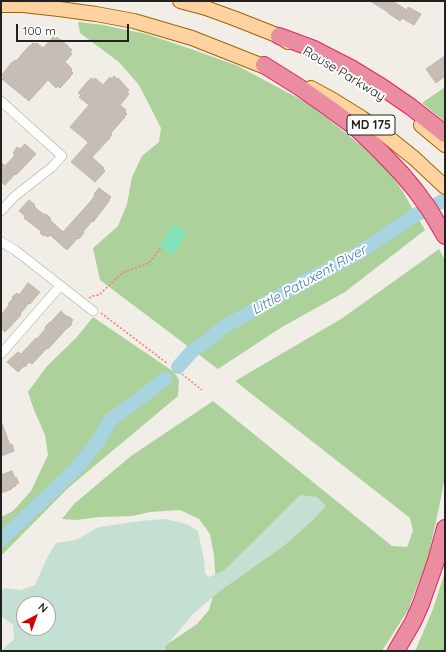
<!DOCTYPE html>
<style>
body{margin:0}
#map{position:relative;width:446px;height:652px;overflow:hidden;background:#f1eee7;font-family:Quicksand,sans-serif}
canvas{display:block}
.frame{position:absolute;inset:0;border:2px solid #212121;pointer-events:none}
.north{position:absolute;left:16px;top:596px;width:40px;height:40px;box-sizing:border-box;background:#fff;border:1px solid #a6a6a6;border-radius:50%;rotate:41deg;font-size:11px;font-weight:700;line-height:16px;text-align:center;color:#212121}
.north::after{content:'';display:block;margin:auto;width:14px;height:18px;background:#d10004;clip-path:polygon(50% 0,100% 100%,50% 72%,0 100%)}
.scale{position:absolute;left:16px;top:24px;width:113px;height:18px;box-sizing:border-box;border:2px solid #212121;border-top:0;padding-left:5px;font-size:12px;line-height:14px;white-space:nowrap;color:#212121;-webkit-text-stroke:3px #fff;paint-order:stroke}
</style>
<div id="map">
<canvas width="446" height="652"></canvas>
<div class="frame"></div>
<div class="north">N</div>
<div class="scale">100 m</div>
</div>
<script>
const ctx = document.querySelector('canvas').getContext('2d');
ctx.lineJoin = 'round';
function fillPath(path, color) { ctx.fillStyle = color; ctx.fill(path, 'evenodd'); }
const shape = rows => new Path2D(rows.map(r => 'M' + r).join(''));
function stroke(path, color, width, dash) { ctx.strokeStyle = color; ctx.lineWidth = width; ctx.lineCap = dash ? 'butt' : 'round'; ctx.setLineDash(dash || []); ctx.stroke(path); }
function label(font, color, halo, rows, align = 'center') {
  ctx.font = font + ' Quicksand,sans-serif'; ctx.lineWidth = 4; ctx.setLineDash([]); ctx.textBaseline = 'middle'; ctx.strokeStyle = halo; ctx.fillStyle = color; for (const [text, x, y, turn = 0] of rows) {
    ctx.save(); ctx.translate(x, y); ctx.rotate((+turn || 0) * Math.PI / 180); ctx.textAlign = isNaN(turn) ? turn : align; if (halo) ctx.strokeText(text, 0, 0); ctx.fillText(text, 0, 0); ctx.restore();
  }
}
fillPath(shape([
 [78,22,103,25,146,34,191,49,238,66,311,105,364,148,390,172,403,192,425,230,345,292,282,327,218,369,100,280,93,248,118,226,127,204,132,177,142,156,159,142,161,128,139,85,119,62,80,33],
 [445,87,445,122,422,103],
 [439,249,445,260,445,476,441,498,428,558,408,610,382,651,164,651,166,645,197,624,209,610,216,586,214,555,210,534,199,519,180,510,150,512,132,516,99,517,76,520,62,519,74,504,131,456,213,401,392,546,407,547,413,531,410,518,235,381,341,319],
 [93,317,174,372,179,380,178,396,68,488,1,556,1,517,13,511,31,491,48,455,45,435,34,410,28,392,47,366,76,338],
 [445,572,445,651,414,651,416,649,433,609]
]), '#acd19b');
fillPath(shape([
 [300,495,317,497,326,506,313,520,285,545,220,591,194,613,162,651,1,651,14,639,13,625,1,616,1,591,4,588,20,590,35,585,48,556,56,543,76,540,99,527,140,521,165,519,187,524,198,531,204,560,205,574,209,577,223,571,255,540],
 [24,604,48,604,48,628,24,628]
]), '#c3e0d2');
fillPath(shape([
 [174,224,187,233,173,255,159,246]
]), '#83e2bc');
stroke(shape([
 [178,367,194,349,206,342,222,328,300,284,357,254,412,217,445,200],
 [1,540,75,470,97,443,111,419,134,403,165,379]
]), '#a7d4e0', 14);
const building = shape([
 [370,1,392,1,407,10,408,7,421,14,414,25,402,18,400,21,388,13,388,12,370,1],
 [53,37,55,39,57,37,60,40,60,39,69,47,68,47,72,50,70,52,72,54,65,62,72,69,71,71,73,73,70,76,71,76,60,88,58,86,56,88,48,80,29,101,2,79,4,77,2,75,12,62,12,63,15,60,16,61,30,45,30,46,33,43,35,44,37,43,43,48,53,37],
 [445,56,445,76,436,83,426,69,445,56],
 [114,76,117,79,118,78,129,90,127,92,129,94,120,105,126,110,125,112,127,114,124,117,125,117,111,133,112,134,110,137,110,138,92,157,104,168,103,169,105,171,95,182,71,162,88,143,88,142,70,127,89,105,79,97,81,95,78,93,88,81,89,81,91,78,94,80,95,78,103,85,110,77,112,79,114,76],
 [25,144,36,154,16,175,15,174,5,185,1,182,1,162,5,166,15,155,13,153,17,147,20,149,25,144],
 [99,188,111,197,109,199,110,200,93,222,92,221,83,232,84,233,79,239,78,238,67,250,50,235,48,237,45,235,44,236,40,233,41,231,24,218,25,216,19,211,29,200,35,205,34,206,39,211,45,215,46,214,51,219,50,220,63,232,91,201,95,195,94,194,99,188],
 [28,283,40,292,30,304,29,303,20,314,21,315,5,332,1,329,1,315,9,305,8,304,13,298,12,297,17,293,19,295,28,283],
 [61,311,67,317,68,316,73,320,71,322,72,324,68,328,67,328,48,349,47,348,32,364,29,362,25,367,24,366,18,372,7,362,18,352,21,354,36,338,37,339,46,328,45,327,50,322,51,322,61,311],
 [1,421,10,445,12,444,14,451,1,456,1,421],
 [12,471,15,478,16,477,19,483,16,484,16,486,11,488,12,489,1,493,1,475,12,471]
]);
fillPath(building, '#c6bdb6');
stroke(building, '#c3b4a9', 1);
const minor = shape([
 [1,101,62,156,52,167,15,196,1,211],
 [1,242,15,250,93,311],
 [1,354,60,286]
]);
const primary = shape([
 [180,1,206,8,236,19,279,36,288,42],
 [1,5,23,5,59,9,96,14,134,21,192,38,273,70],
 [311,88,333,100,362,118,389,138,414,158,445,187],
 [421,125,445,145]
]);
const motorway = shape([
 [279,36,314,49,351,68,382,87,411,107,445,134],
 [264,65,299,87,329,108,356,128,379,150,401,173,416,191,429,209,445,236],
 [396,651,413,622,421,604,436,561,445,528]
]);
stroke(minor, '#a8a8a8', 10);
stroke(primary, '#9d6600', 16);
stroke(motorway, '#e02367', 18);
stroke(shape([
 [89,298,93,296,99,295,117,278,124,272,132,269,147,264,152,260,161,247],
 [101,313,168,364],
 [182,374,202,390]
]), '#fd786c', 1.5, [2, 2]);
stroke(minor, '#fff', 9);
stroke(primary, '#fed39f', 14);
stroke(motorway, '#ea8da0', 16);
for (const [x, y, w] of [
 [371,125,48]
]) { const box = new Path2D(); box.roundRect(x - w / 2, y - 10, w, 20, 3); ctx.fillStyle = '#fff'; ctx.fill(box); stroke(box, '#212121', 1); }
label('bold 12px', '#212121', null, [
 ["MD 175",371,125]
]);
label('13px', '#212121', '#fff', [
 ["Rouse Parkway",344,74,31]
]);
label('italic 14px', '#467aac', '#fff', [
 ["Little Patuxent River",309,280,-29]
]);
</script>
